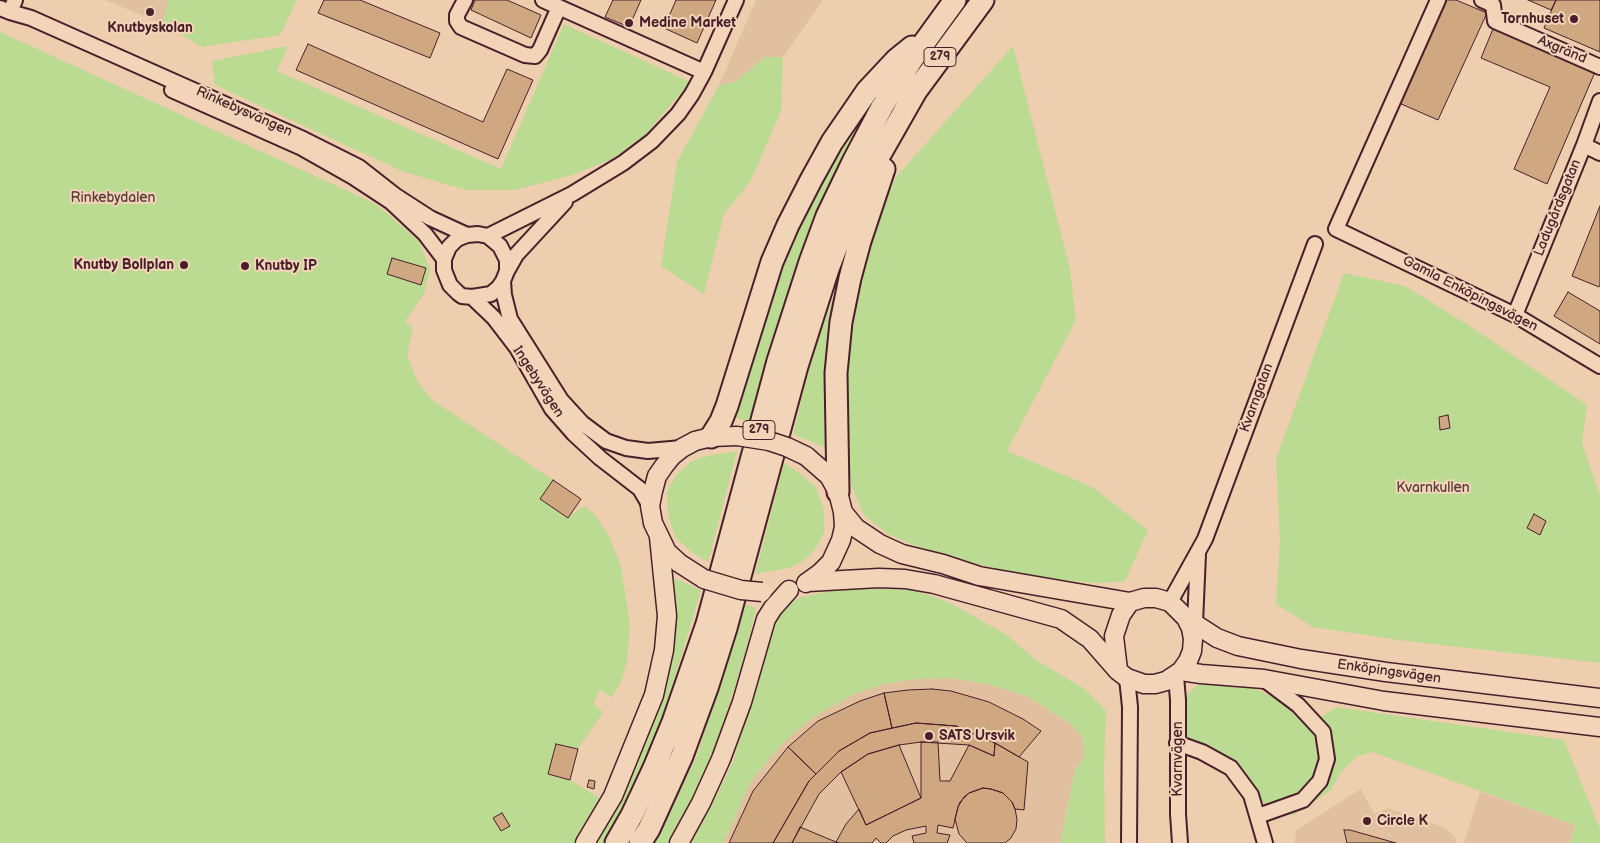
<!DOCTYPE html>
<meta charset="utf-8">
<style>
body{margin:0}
canvas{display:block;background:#edceae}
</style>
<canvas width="1600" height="843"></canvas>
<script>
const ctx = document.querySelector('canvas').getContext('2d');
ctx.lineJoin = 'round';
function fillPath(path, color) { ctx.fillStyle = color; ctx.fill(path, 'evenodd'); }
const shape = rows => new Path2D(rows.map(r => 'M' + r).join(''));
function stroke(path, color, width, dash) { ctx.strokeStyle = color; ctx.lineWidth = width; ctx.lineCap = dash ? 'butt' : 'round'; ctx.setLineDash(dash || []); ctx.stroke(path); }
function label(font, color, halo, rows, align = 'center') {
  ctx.font = font + ' "Balsamiq Sans",sans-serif'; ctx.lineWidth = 4; ctx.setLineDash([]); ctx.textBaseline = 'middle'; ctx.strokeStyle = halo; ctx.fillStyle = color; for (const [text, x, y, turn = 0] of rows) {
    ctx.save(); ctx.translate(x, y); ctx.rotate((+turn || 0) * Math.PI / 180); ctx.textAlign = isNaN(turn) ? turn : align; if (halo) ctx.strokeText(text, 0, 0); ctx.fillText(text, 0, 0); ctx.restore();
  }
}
fillPath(shape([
 [105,0,168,0,163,24],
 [756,0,823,0,783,57,765,57,735,82,719,85],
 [951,678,991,685,1027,696,1069,723,1082,736,1084,746,1084,756,1075,770,1060,843,723,843,751,781,784,742,812,718,854,694,884,684,916,679],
 [1361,789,1374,814,1388,808,1446,828,1455,837,1457,843,1295,843,1296,830],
 [1480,792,1575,825,1570,843,1464,843]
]), '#e1c09f');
fillPath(shape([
 [168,0,297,0,280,35,202,47,163,24],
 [564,24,690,82,645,135,612,159,572,175,515,190,465,190,402,171,215,85,212,61,288,46,277,71,501,169],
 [0,32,376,204,419,241,430,270,424,294,405,321,413,328,407,354,416,379,432,400,553,480,540,499,567,518,584,506,594,514,609,536,621,567,630,624,627,661,622,679,612,697,600,690,593,704,603,712,578,749,556,744,548,774,570,780,600,798,575,843,0,843],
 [1013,46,1070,269,1076,320,1007,451,1092,487,1148,530,1125,581,1101,583,1042,579,968,562,921,548,888,534,864,515,851,484,845,434,846,387,850,328,863,265,883,206,896,177],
 [765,57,783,57,781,111,750,182,724,214,704,294,661,266,677,162,719,85,735,82],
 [862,116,823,201,793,276,749,422,735,417,765,311,791,242,841,142],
 [847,258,829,449,793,434,813,354],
 [1344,273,1405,286,1471,327,1587,405,1582,444,1600,495,1600,663,1406,641,1313,627,1276,604,1280,540,1276,459],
 [737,451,708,562,693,553,676,538,668,515,667,492,677,474,689,463,702,457],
 [784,463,798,472,816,487,824,510,824,534,814,551,802,562,789,568,755,574],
 [672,577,701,590,670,694,639,780,604,843,593,843,620,798,644,744,668,676,672,647],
 [851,587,885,587,914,590,950,603,1007,635,1036,660,1085,689,1106,711,1104,767,1105,843,1060,843,1075,770,1084,756,1084,746,1082,736,1069,723,1027,696,991,685,951,678,916,679,884,684,854,694,812,718,784,742,751,781,723,843,690,843,710,809,733,762,774,617,787,603,802,597],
 [745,604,756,608,748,644,710,765,693,806,670,843,653,843,697,756],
 [1210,682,1250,686,1284,703,1316,733,1321,750,1320,768,1307,789,1297,796,1273,806,1265,804,1261,801,1249,776,1229,758,1214,750,1192,742,1187,737,1183,728,1183,708,1187,695,1197,685],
 [1337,707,1564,740,1600,829,1600,843,1570,843,1575,825,1372,752,1356,757,1341,772,1331,790,1293,816,1291,813,1307,804,1318,795,1326,783,1332,767,1333,750,1329,733,1319,718]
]), '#bbda92');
const building = shape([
 [324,0,360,0,440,33,430,58,318,13,324,0],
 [475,0,507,0,541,15,531,38,471,10,475,0],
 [613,0,641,0,629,27,605,17,613,0],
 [676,0,716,0,697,43,664,28,676,0],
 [1445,0,1456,0,1487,13,1438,120,1399,103,1445,0],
 [1528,0,1556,0,1551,10,1528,0],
 [1556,0,1600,0,1600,52,1544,28,1556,0],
 [1493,29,1595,72,1547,184,1514,169,1550,87,1481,58,1493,29],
 [308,44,483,122,507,69,533,80,498,159,296,70,308,44],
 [1600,206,1600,285,1599,287,1572,276,1600,206],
 [392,258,426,268,421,285,387,274,392,258],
 [1568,292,1600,311,1600,344,1554,316,1568,292],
 [1448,415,1450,428,1440,430,1439,417,1448,415],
 [553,480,581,499,568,518,540,499,553,480],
 [1534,514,1546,521,1540,535,1527,528,1534,514],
 [932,689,951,691,989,702,1023,719,1041,731,1019,757,995,743,956,726,916,723,892,728,884,693,908,690,932,689],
 [884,693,892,728,870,733,839,751,816,774,788,747,818,721,860,701,884,693],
 [916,723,956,726,995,743,994,756,969,745,921,742,899,745,868,754,841,772,819,794,792,843,773,843,809,781,839,751,870,733,916,723],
 [921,742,938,742,940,781,950,781,969,745,994,756,995,743,1028,762,1024,810,1015,809,1012,802,1003,793,991,789,983,788,969,793,960,802,958,807,953,828,938,825,937,833,950,835,947,843,914,843,912,836,926,833,926,826,906,830,893,836,886,843,881,843,876,838,872,843,839,843,836,842,846,824,859,809,866,825,921,798,921,742],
 [556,744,578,749,570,780,548,774,556,744],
 [899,745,921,798,866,825,841,772,868,754,899,745],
 [788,747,816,774,809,781,773,843,729,843,753,791,788,747],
 [589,780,595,781,594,789,587,787,589,780],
 [983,788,991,789,1003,793,1012,802,1015,809,1017,819,1016,829,1011,838,1005,843,967,843,959,834,955,819,958,807,964,797,969,793,983,788],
 [502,813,510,826,501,831,493,818,502,813],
 [800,827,836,842,839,843,792,843,800,827],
 [1344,830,1350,830,1396,843,1347,843,1344,830]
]);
fillPath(building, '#cfa882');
stroke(building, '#4a1f2b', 1);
const minor = shape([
 [465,0,457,15,457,21,461,27,525,55,535,56,540,50,559,7],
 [543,0,704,72],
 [1438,0,1336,229,1515,315,1600,366],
 [1482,0,1493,5,1495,21,1600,67],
 [0,8,10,12,31,18,303,139,359,167,396,196,430,218,467,235],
 [10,12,15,0],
 [172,90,300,147,353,177,391,202,425,234,444,259],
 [1584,145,1600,153],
 [488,236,572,194,623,163,652,141,678,114,692,94,704,72,736,0],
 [507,271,507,260,500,246,488,236,478,234,467,235,457,239,449,247,444,259,444,270,450,285,458,293,462,296,472,297,491,294,499,287,503,281,507,271,516,255,565,202],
 [503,281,504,295,510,319,561,400,582,423,606,441,626,448,648,451,682,448],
 [472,297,494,318,517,348,552,409,574,434,600,458,640,489,650,506],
 [1515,315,1584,145,1600,101],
 [1170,602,1205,539,1315,244],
 [1195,623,1198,554],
 [1176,676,1178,700,1178,814,1180,843],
 [1127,678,1130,707,1129,843],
 [1177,743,1202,752,1231,768,1251,795,1265,843],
 [1258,816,1303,800,1320,781,1327,759,1323,732,1298,705,1266,681]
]);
const major = shape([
 [806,456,829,476,838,492,843,512,844,527,841,540,831,562,820,573,806,583],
 [704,579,679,563,667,552,653,523,650,506,653,491,657,476,664,466,672,456,682,448,695,441,711,437,737,436],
 [808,582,879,578,905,579,934,584,1061,619,1090,639,1118,671,1127,678,1144,684,1155,684,1166,681,1181,671,1188,661,1192,651,1193,639,1191,628,1186,618,1170,602,1156,598,1144,598,1130,602,979,576,943,564,902,554,880,544,856,528,843,512],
 [1186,618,1217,638,1238,646,1301,659,1386,672,1600,698],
 [1118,670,1114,636,1121,615,1130,602],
 [1181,671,1201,674,1264,679,1384,701,1600,727],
 [585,843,613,796,654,695,664,650,667,616,659,537],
 [679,843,701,803,721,759,742,702,766,619,773,608,789,590]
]);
const highway = shape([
 [711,437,721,421,727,406,772,262,788,225,811,180,832,142,867,91,896,60,912,47],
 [838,492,836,373,841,322,850,278,860,241,884,169],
 [616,843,632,815,654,768,673,722,707,624,778,361,810,262,827,216,853,162,882,107,913,58,955,0],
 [640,843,649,829,682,756,707,688,726,628,797,366,828,269,846,222,871,170,916,91,983,0]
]);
stroke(minor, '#4a1f2b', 18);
stroke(major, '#4a1f2b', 21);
stroke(highway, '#4a1f2b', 25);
stroke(minor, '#f2d5b8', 14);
stroke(major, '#f2d5b8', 18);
stroke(highway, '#f2d5b8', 21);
const majorBridge = shape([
 [737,436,769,441,787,447,806,456],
 [704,579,741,590,762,592]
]);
stroke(majorBridge, '#4a1f2b', 21, []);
stroke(majorBridge, '#f2d5b8', 18);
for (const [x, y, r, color] of [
 [150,12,5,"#4a1f2b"],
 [1574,19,5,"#4a1f2b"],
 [629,23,5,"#4a1f2b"],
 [184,265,5,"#4a1f2b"],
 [245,266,5,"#4a1f2b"],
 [929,736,5,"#4a1f2b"],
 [1367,821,5,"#4a1f2b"]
]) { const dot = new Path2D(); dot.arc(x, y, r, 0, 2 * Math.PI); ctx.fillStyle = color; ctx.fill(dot); stroke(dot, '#f2d5b8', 2); }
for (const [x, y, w] of [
 [940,57,32],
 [759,430,32]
]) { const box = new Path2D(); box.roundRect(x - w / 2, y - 9.5, w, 19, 4); ctx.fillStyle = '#f2d5b8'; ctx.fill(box); stroke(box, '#4a1f2b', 1); }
label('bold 12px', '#4a1f2b', null, [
 ["279",940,57],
 ["279",759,430]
]);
label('bold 14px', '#4a1f2b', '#f2d5b8', [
 ["Tornhuset",1564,19,"right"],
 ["Medine Market",639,23],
 ["Knutbyskolan",150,28,"center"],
 ["Knutby Bollplan",174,265,"right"],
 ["Knutby IP",255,266],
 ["SATS Ursvik",939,736],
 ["Circle K",1377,821]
], 'left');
label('14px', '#4a1f2b', '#f2d5b8', [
 ["Axgränd",1562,50,23],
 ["Rinkebysvängen",244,112,24],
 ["Ladugårdsgatan",1558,208,-68],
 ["Gamla Enköpingsvägen",1470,294,27],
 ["Ingebyvägen",538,382,57],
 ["Kvarngatan",1257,398,-70],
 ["Enköpingsvägen",1389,672,8],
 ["Kvarnvägen",1178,759,-90]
]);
label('14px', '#5b3b3a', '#f2d5b8', [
 ["Rinkebydalen",113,198],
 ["Kvarnkullen",1433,488]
]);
</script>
